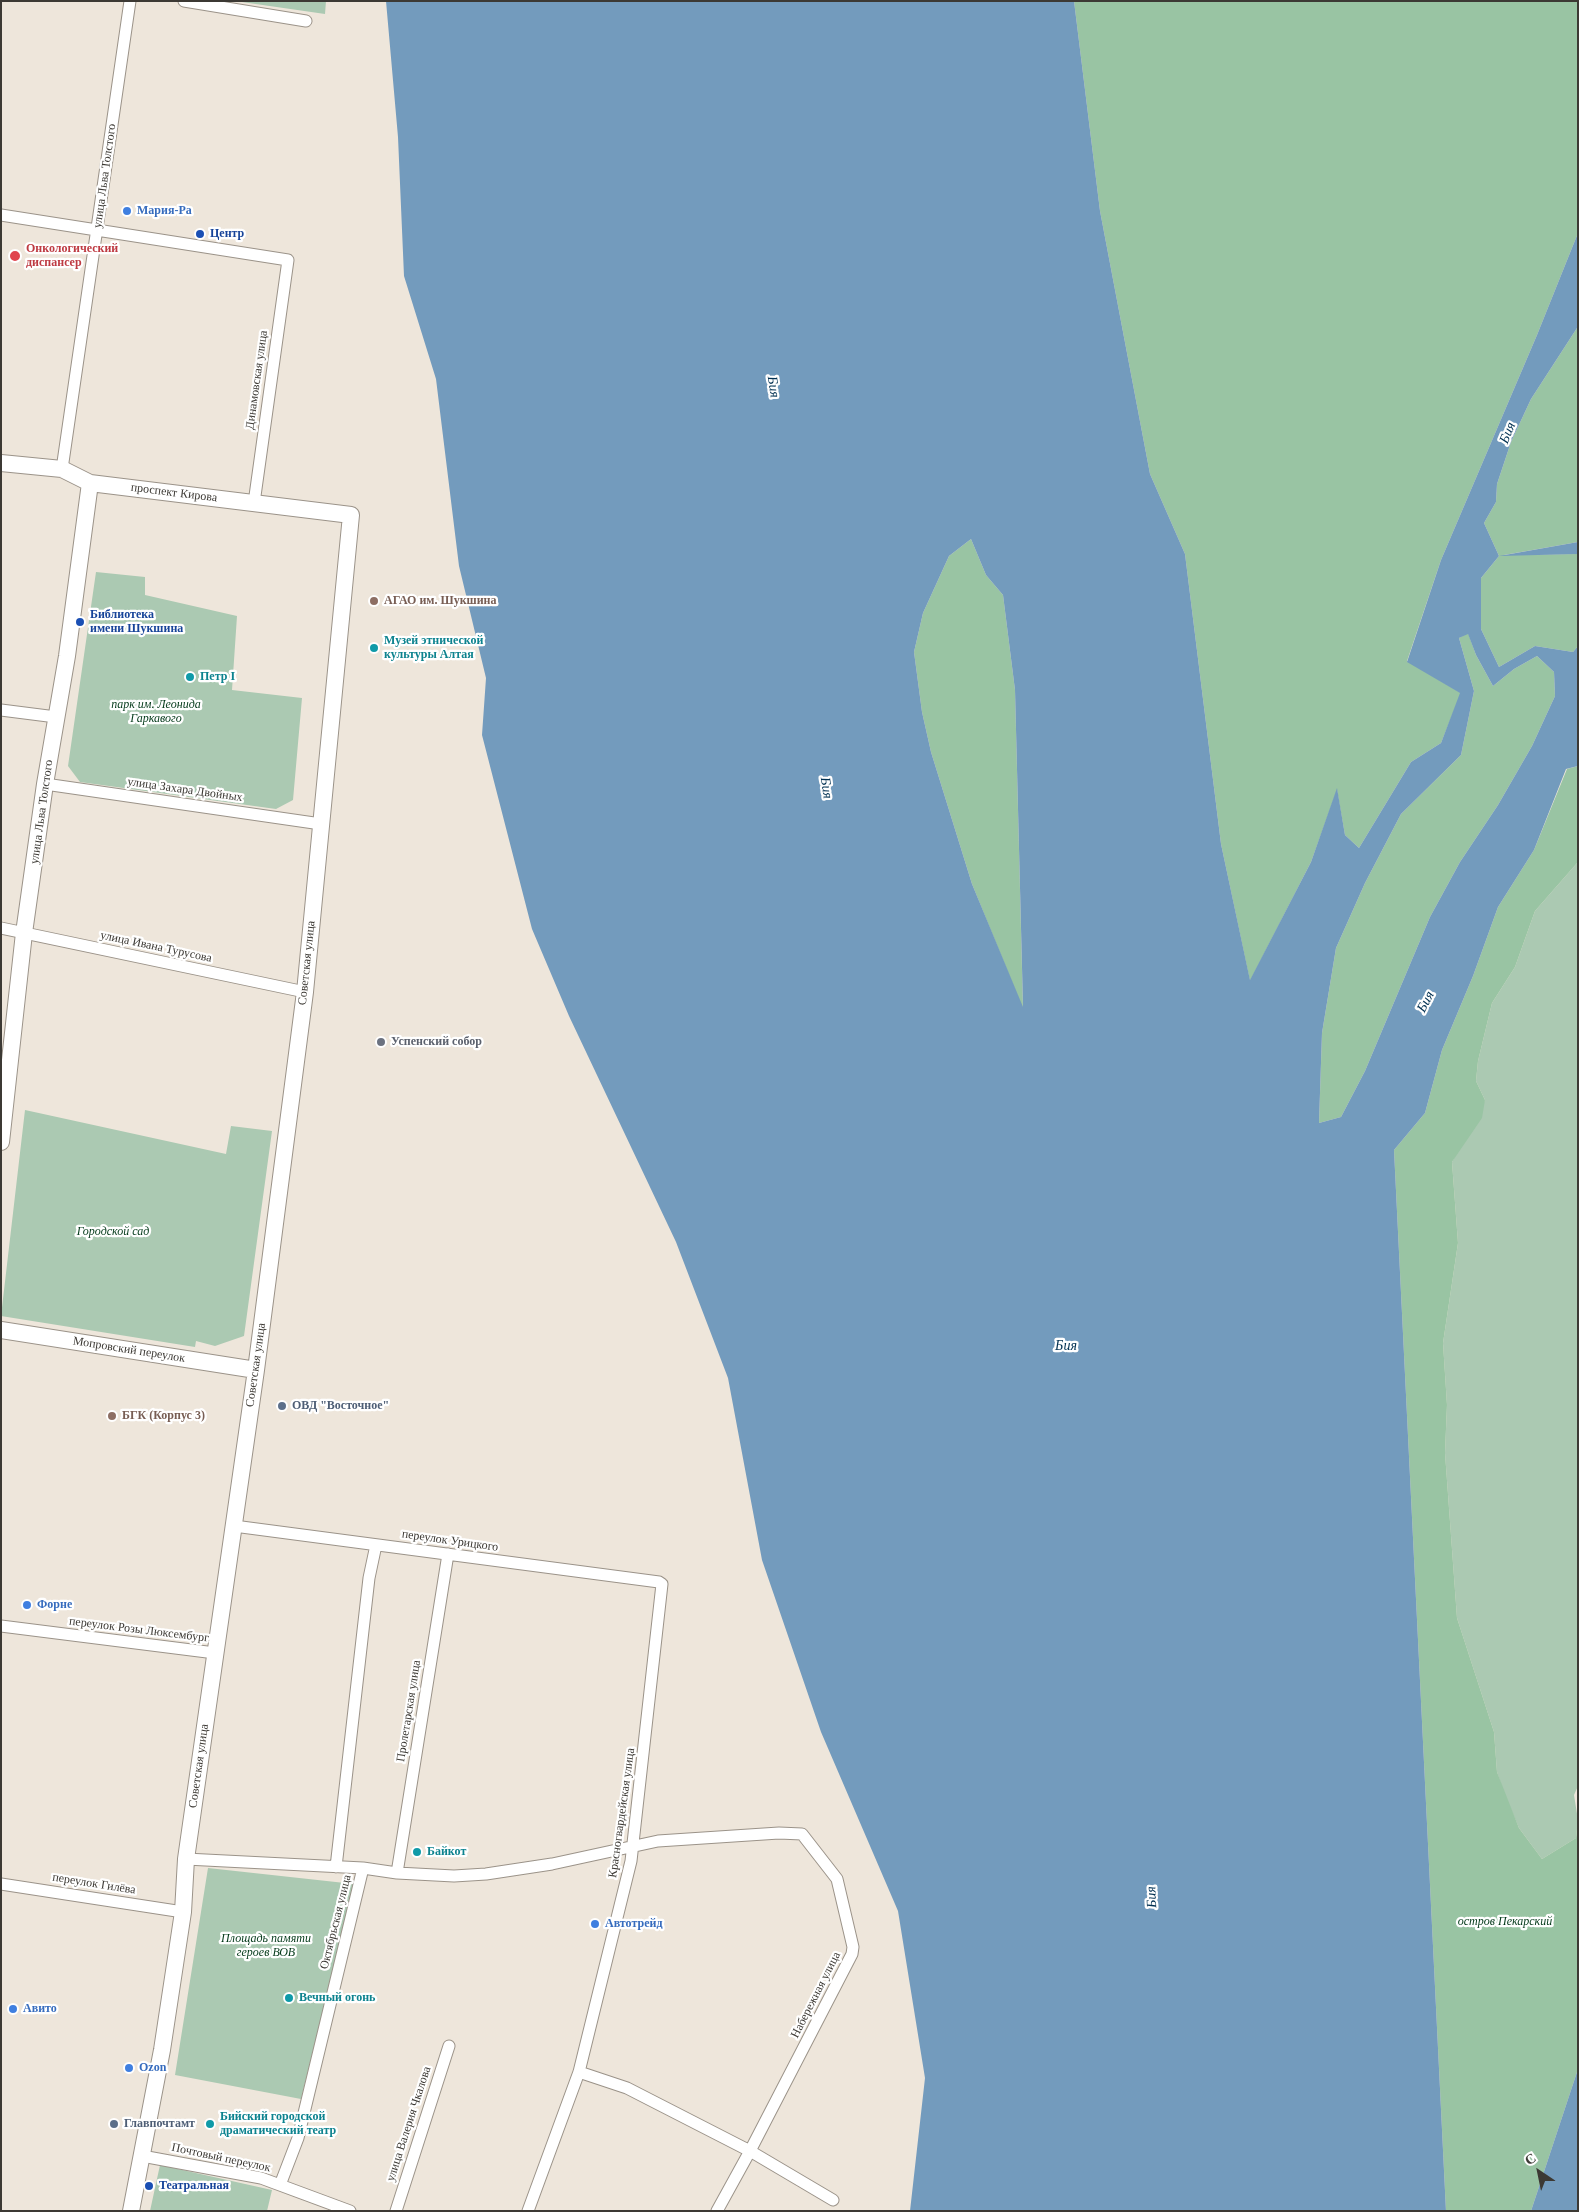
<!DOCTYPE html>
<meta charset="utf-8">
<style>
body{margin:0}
#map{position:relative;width:1579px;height:2212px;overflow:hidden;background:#eee6db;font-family:Georgia,serif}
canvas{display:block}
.frame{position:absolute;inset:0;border:2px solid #3c3934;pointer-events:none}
.north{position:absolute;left:1514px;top:2147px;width:50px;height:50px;-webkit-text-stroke:4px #fff;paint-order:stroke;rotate:326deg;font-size:14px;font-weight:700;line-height:20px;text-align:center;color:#3c3934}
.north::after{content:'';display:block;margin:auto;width:18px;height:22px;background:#3c3934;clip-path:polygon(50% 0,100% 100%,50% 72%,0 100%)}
</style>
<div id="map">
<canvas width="1579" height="2212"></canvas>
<div class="frame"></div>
<div class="north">С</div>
</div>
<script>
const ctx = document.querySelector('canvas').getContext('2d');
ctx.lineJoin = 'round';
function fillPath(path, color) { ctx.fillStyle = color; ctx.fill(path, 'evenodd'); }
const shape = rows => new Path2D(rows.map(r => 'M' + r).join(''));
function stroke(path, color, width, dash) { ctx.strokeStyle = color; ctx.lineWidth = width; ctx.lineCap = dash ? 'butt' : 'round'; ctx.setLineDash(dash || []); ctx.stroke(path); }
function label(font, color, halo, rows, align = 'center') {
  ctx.font = font + ' Georgia,serif'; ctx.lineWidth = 4.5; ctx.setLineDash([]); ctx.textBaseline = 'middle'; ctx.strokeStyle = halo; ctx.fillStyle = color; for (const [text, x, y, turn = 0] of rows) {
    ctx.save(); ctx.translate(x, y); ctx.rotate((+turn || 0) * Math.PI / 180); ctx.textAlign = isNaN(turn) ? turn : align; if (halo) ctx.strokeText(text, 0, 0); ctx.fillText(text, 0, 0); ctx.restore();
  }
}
fillPath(shape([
 [235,1,326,1,325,14],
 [96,572,145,577,145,595,237,616,232,690,302,698,293,800,276,809,80,782,68,766],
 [1578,862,1578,1786,1574,1795,1578,1820,1576,1838,1542,1859,1519,1828,1504,1793,1497,1772,1494,1732,1457,1618,1445,1453,1447,1405,1443,1343,1458,1243,1452,1162,1485,1100,1476,1081,1478,1061,1492,1003,1515,967,1535,911],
 [25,1110,226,1154,231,1126,272,1131,244,1336,215,1346,196,1341,195,1347,1,1316],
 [208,1868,354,1884,301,2099,175,2075],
 [160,2165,272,2190,267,2211,150,2211]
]), '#abc9b2');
fillPath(shape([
 [1074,1,1578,1,1578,233,1537,335,1441,560,1407,661,1461,693,1441,743,1411,762,1359,848,1345,835,1337,790,1311,862,1250,981,1221,844,1185,554,1150,474,1100,211],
 [1578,305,1578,542,1504,555,1578,554,1578,646,1573,652,1535,646,1499,667,1481,629,1481,578,1499,556,1484,523,1496,502,1497,484,1511,442,1531,399,1577,328],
 [971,539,986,575,1003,595,1015,690,1023,1009,972,884,931,752,922,712,914,652,923,613,949,556],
 [1468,633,1476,655,1493,686,1514,669,1537,656,1554,672,1555,696,1532,746,1498,805,1460,862,1430,917,1365,1071,1341,1117,1319,1123,1322,1033,1336,948,1365,883,1401,814,1461,755,1474,691,1459,638],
 [1578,766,1578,862,1535,911,1515,967,1492,1003,1478,1061,1476,1081,1485,1100,1482,1118,1452,1162,1458,1243,1443,1343,1447,1405,1445,1453,1457,1618,1494,1732,1497,1772,1519,1828,1542,1859,1576,1838,1578,1820,1578,2069,1531,2211,1446,2211,1394,1150,1425,1113,1442,1050,1473,976,1498,907,1534,850,1567,769]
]), '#99c4a3');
fillPath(shape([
 [386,1,1074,1,1100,211,1150,474,1185,554,1221,844,1250,980,1311,862,1337,788,1345,835,1359,848,1411,762,1441,743,1460,693,1407,662,1441,560,1537,335,1578,233,1577,328,1531,399,1511,442,1497,484,1496,502,1484,523,1499,556,1578,542,1578,554,1499,556,1481,578,1481,629,1499,667,1535,646,1573,652,1578,646,1578,766,1566,769,1534,850,1498,907,1473,976,1442,1050,1425,1113,1394,1150,1446,2211,910,2211,925,2078,898,1911,821,1732,762,1560,728,1378,676,1242,569,1016,532,929,482,735,486,678,459,566,436,379,404,276,398,137],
 [971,539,986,575,1003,595,1015,690,1023,1007,972,884,931,752,922,712,914,652,923,613,949,556],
 [1468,634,1476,655,1493,686,1514,669,1537,656,1554,672,1555,696,1532,746,1498,805,1460,862,1430,917,1365,1071,1341,1117,1319,1123,1322,1033,1336,948,1365,883,1401,814,1461,755,1474,691,1459,638],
 [1578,2069,1578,2211,1531,2211]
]), '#739bbd');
const street = shape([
 [184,1,306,21],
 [1,215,288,260,254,503],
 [62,469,130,1],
 [1,710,56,717],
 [45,784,321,824],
 [1,928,305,992],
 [234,1526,659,1582,662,1584,631,1861,579,2072,528,2211],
 [1,1626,215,1653],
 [186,1859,363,1868,397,1873,454,1876,486,1874,552,1864,658,1841,779,1833,802,1834,837,1879,853,1947,852,1954,750,2151,717,2211],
 [336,1867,369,1578,376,1545],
 [397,1873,448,1554],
 [1,1884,183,1912],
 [579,2072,627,2088,750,2151,833,2200],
 [142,2156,261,2178,350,2211],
 [280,2185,298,2138,363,1868],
 [396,2211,449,2046]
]);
const secondary = shape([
 [1,463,62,469,90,483,351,515,305,992,256,1370,186,1859,183,1912,162,2050,131,2211],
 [1,1142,24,933,45,784,67,656,90,483],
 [1,1330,256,1370]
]);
stroke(street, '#9b9389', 13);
stroke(secondary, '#9b9389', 18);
stroke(street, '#fff', 11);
stroke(secondary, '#fff', 16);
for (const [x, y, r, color] of [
 [127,211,5,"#3f7fe0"],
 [200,234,5,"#1a4fb4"],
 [15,256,6,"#e0444e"],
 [374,601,5,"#8d6e63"],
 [80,622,5,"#1a4fb4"],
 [374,648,5,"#0f9aa8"],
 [190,677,5,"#0f9aa8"],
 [381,1042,5,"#6b7280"],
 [282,1406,5,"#5c6f8a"],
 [112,1416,5,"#8d6e63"],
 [27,1605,5,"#3f7fe0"],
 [417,1852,5,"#0f9aa8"],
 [595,1924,5,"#3f7fe0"],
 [289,1998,5,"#0f9aa8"],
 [13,2009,5,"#3f7fe0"],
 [129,2068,5,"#3f7fe0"],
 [114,2124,5,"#5c6f8a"],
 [210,2124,5,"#0f9aa8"],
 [149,2186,5,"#1a4fb4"]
]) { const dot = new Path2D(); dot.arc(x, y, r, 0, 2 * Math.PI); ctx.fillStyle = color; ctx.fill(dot); stroke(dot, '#fff', 2); }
label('12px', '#3c3934', '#fff', [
 ["улица Льва Толстого",105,176,-82],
 ["Динамовская улица",257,380,-82],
 ["проспект Кирова",174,493,7],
 ["улица Захара Двойных",185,790,8],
 ["улица Льва Толстого",42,812,-82],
 ["улица Ивана Турусова",156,947,12],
 ["Советская улица",307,963,-84],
 ["Мопровский переулок",129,1350,9],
 ["Советская улица",256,1365,-82],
 ["переулок Урицкого",450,1541,8],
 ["переулок Розы Люксембург",139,1630,7],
 ["Пролетарская улица",409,1711,-81],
 ["Советская улица",199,1766,-82],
 ["Красногвардейская улица",622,1813,-82],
 ["переулок Гилёва",94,1884,9],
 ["Октябрьская улица",336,1922,-76],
 ["Набережная улица",816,1995,-63],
 ["улица Валерия Чкалова",409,2124,-72],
 ["Почтовый переулок",221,2158,12]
]);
label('bold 12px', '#366cbe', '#fff', [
 ["Мария-Ра",137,211],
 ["Форне",37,1605],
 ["Автотрейд",605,1924],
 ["Авито",23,2009],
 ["Ozon",139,2068]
], 'left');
label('bold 12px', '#164399', '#fff', [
 ["Центр",210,234],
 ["Библиотека",90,615],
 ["имени Шукшина",90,629],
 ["Театральная",159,2186]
], 'left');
label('bold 12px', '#be3a42', '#fff', [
 ["Онкологический",26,249],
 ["диспансер",26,263]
], 'left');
label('bold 12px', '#785e54', '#fff', [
 ["АГАО им. Шукшина",384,601],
 ["БГК (Корпус 3)",122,1416]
], 'left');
label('bold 12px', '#0d838f', '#fff', [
 ["Музей этнической",384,641],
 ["культуры Алтая",384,655],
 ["Петр I",200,677],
 ["Байкот",427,1852],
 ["Вечный огонь",299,1998],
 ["Бийский городской",220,2117],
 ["драматический театр",220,2131]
], 'left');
label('italic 12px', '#043a1a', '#fff', [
 ["парк им. Леонида",156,705],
 ["Гаркавого",156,719],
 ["Городской сад",113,1232],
 ["остров Пекарский",1505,1922],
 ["Площадь памяти",266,1939],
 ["героев ВОВ",266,1953]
]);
label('bold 12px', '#5b616d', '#fff', [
 ["Успенский собор",391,1042]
], 'left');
label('bold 12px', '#4e5e75', '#fff', [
 ["ОВД \"Восточное\"",292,1406],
 ["Главпочтамт",124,2124]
], 'left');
label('italic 14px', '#003051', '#fff', [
 ["Бия",773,387,82],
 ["Бия",1508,433,-67],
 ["Бия",826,788,82],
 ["Бия",1426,1002,-62],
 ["Бия",1066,1346],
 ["Бия",1152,1897,-93]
]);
</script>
